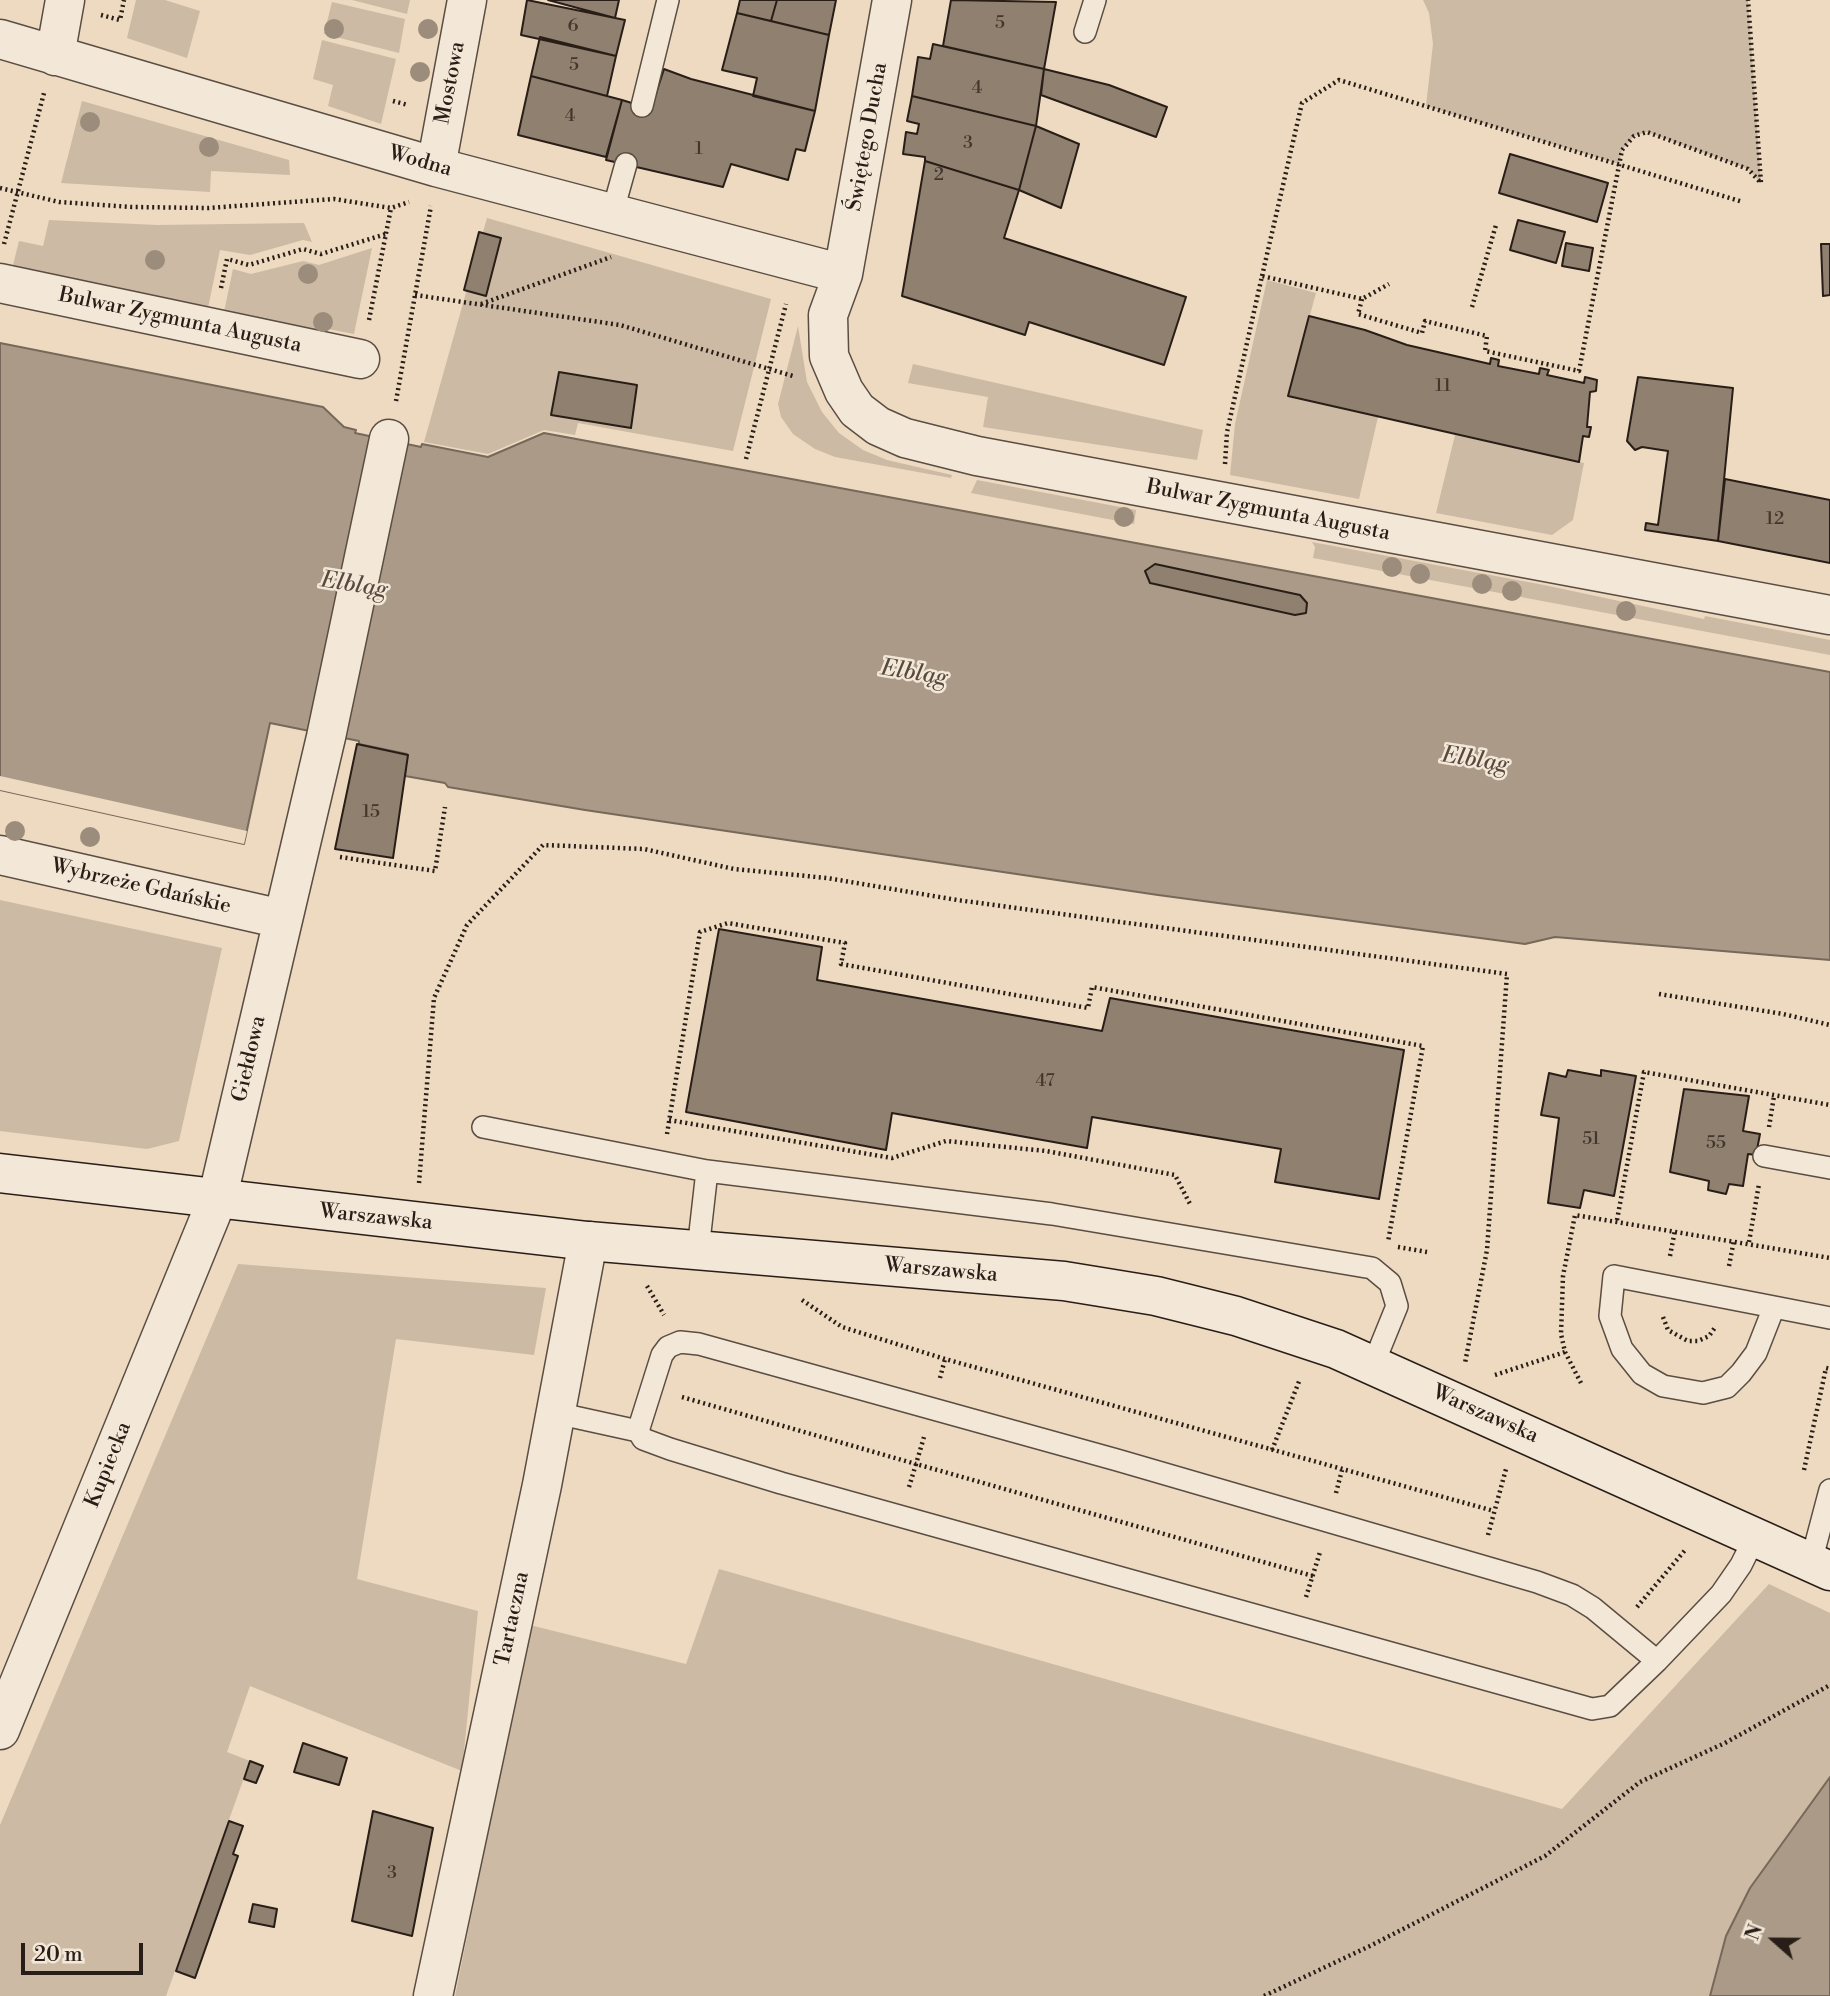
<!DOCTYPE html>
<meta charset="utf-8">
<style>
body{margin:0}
#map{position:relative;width:1830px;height:1996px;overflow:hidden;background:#eddac1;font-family:"Libre Bodoni",serif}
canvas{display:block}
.north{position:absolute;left:1739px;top:1905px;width:70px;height:70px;-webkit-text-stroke:5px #f3e7d7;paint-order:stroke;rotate:291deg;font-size:19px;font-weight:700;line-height:28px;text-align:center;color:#291e17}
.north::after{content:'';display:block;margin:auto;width:24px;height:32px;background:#291e17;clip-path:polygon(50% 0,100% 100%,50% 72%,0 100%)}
.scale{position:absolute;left:21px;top:1943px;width:122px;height:32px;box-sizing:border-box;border:4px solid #291e17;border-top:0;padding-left:9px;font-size:21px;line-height:24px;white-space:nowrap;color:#291e17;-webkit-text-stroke:5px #f3e7d7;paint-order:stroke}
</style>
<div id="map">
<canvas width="1830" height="1996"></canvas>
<div class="north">N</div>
<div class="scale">20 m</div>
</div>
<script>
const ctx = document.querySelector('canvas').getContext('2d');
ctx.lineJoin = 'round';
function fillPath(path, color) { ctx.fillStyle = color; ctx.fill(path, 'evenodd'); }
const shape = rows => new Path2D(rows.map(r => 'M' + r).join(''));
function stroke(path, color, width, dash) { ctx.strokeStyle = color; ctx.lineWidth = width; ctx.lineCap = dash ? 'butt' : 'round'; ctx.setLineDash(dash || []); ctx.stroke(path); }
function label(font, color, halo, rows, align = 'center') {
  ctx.font = font + ' "Libre Bodoni",serif'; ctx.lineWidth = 5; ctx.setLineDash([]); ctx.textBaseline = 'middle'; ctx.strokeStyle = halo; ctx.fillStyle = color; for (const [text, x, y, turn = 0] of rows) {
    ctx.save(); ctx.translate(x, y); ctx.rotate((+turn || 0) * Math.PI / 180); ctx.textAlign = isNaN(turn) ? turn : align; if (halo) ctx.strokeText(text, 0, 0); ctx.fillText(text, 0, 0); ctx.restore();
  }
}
fillPath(shape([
 [136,0,165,0,200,11,187,58,127,38],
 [352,0,410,0,407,14],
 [1423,0,1748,0,1761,183,1748,169,1647,132,1634,136,1622,150,1619,164,1426,106,1433,44,1429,13],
 [332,2,405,19,399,53,324,34],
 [322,40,396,59,381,124,328,106,333,85,313,79],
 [82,101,289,160,290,175,211,171,210,192,61,183],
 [487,218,771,299,733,451,578,423,575,435,544,430,488,454,424,442],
 [49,220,157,225,304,223,312,242,303,240,250,255,220,250,208,308,12,269,19,241,43,246],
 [372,248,354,334,328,329,327,332,224,312,233,269,251,274,303,261,319,265],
 [1267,280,1316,293,1288,396,1378,417,1359,499,1230,475,1235,424],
 [798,326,807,382,822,412,839,433,863,450,887,460,952,475,951,478,835,457,815,449,793,434,781,417,778,404],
 [913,364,1203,430,1197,460,983,427,988,397,908,383],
 [1455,435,1584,463,1573,520,1552,535,1436,513],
 [977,480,1136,510,1134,524,971,493],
 [1312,542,1544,585,1704,619,1705,616,1830,640,1830,655,1313,558,1315,547],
 [0,900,222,948,179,1141,147,1149,0,1131],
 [238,1264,546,1288,534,1355,396,1339,357,1579,478,1611,462,1771,250,1686,227,1752,250,1761,166,1996,0,1996,0,1825],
 [719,1569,1562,1809,1769,1584,1830,1613,1830,1777,1750,1889,1726,1936,1710,1996,455,1996,530,1625,686,1664]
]), '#ccbaa4');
const water = shape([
 [0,343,323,407,344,427,356,430,355,433,421,447,422,444,488,457,544,433,1830,672,1830,960,1555,937,1525,944,1158,895,585,810,448,787,445,783,405,776,407,754,359,744,359,741,270,723,244,844,0,790,0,343],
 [1830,1777,1830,1996,1710,1996,1726,1936,1750,1888,1830,1777]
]);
fillPath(water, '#aa9a87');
stroke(water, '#76685a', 2);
fillPath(shape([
 [0,776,247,831,244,844,0,790]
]), '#eddac1');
const building = shape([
 [527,0,625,20,616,56,521,35,527,0],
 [548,0,619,0,615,18,548,0],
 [740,0,777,0,771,21,737,13,740,0],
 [777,0,836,0,829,35,771,21,777,0],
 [951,0,1056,2,1044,69,943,46,951,0],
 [737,13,829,35,815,111,753,96,757,78,722,70,737,13],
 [540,37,616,56,607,96,531,76,540,37],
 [933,44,1044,69,1036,126,912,96,918,57,930,59,933,44],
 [664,69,691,79,815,111,805,151,796,149,788,180,731,164,723,187,606,160,622,100,651,109,664,69],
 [1044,69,1109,85,1167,107,1156,137,1041,95,1044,69],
 [531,76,622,100,606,157,518,135,531,76],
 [912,96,1036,126,1019,190,925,161,925,157,903,154,906,132,917,134,919,124,907,121,912,96],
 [1036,126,1079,144,1061,208,1019,190,1036,126],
 [1510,154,1608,183,1597,222,1499,193,1510,154],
 [925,161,1019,190,1004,238,1186,297,1164,365,1029,322,1025,335,902,296,925,161],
 [1518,220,1565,232,1556,263,1510,250,1518,220],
 [479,232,501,238,486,296,464,290,479,232],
 [1566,243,1593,248,1589,271,1562,266,1566,243],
 [1821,244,1830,244,1830,295,1823,296,1821,244],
 [1309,316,1365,330,1407,345,1490,364,1491,358,1499,360,1498,366,1539,374,1540,368,1549,370,1547,375,1584,383,1585,377,1597,380,1596,391,1590,392,1587,427,1591,427,1589,437,1583,436,1579,462,1288,396,1309,316],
 [559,372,637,385,631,428,551,415,559,372],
 [1638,377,1733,388,1718,541,1645,530,1646,523,1658,525,1668,451,1642,447,1635,450,1627,441,1638,377],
 [1725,479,1830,500,1830,563,1718,541,1725,479],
 [1155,564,1300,595,1307,603,1306,613,1295,615,1150,583,1145,571,1155,564],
 [357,744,408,755,393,858,335,849,357,744],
 [719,929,822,947,817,980,1102,1031,1110,998,1404,1050,1379,1199,1275,1182,1281,1149,1092,1117,1087,1148,892,1113,886,1150,686,1112,719,929],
 [1568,1070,1601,1076,1601,1070,1636,1076,1614,1196,1584,1190,1580,1208,1548,1203,1559,1118,1541,1115,1549,1073,1566,1077,1568,1070],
 [1684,1089,1749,1096,1743,1131,1760,1134,1756,1155,1748,1154,1743,1186,1729,1184,1726,1194,1708,1190,1709,1181,1670,1172,1684,1089],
 [303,1743,347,1758,339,1785,294,1772,303,1743],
 [250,1761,263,1766,256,1783,244,1779,250,1761],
 [373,1811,433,1828,412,1936,352,1921,373,1811],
 [229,1821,243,1826,233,1854,238,1856,195,1978,176,1971,229,1821],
 [253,1904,277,1909,274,1927,249,1922,253,1904]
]);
fillPath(building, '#8f806f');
stroke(building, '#291e17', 2);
const lane = shape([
 [1085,32,1095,0],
 [642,106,668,0],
 [612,214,626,164],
 [483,1127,707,1171,1052,1214,1372,1268,1390,1283,1397,1306,1373,1365],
 [1764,1156,1830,1168],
 [698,1250,707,1171],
 [1774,1307,1756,1353,1741,1373,1727,1387,1703,1393,1663,1386,1642,1374,1622,1349,1610,1316,1614,1276,1774,1307,1830,1318],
 [556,1413,638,1431,643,1439,670,1449,781,1483,1592,1709,1610,1706,1657,1661,1721,1594,1741,1565,1755,1537],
 [638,1431,662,1355,668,1347,680,1342,699,1344,1117,1460,1537,1582,1572,1595,1593,1608,1657,1661],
 [1811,1562,1830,1490]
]);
const street = shape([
 [892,0,843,274,828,315,829,356,844,391,857,410,878,426,905,438,977,456,1830,615],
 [0,39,436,167,843,274],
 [55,56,65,0],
 [436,167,467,0],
 [0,283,360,359],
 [0,855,282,919],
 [0,1730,217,1200,326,737,389,439],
 [433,1996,542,1485,588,1241]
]);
const secondary = shape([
 [0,1173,588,1241,1064,1281,1156,1296,1236,1316,1336,1349,1830,1571]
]);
stroke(lane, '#5a4d42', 24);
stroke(street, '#5a4d42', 41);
stroke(secondary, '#291e17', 41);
stroke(shape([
 [101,15,120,20,124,0],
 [393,101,408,105],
 [0,188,59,202,132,207,208,208,334,199,391,208,409,202],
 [4,244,44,93],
 [1262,276,1302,103,1339,80,1743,202],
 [221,288,227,259,249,265,303,249,321,254,386,234],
 [415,295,620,325,793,376],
 [1362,299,1358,314,1422,333,1425,321,1487,336,1485,351,1579,371,1622,150,1634,136,1647,132,1748,169,1761,183,1748,0],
 [481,304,611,257],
 [1472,307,1496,225],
 [369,320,391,208],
 [396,401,431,206],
 [746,459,786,304],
 [1225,464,1227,432,1262,276,1362,299,1389,284],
 [340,857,435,871,445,807],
 [1659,994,1783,1014,1830,1025],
 [669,1120,892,1158,946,1141,1046,1151,1175,1175,1190,1204],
 [1769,1127,1774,1096],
 [667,1134,700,932,728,923,845,943,841,964,1088,1008,1092,987,1423,1046,1388,1242],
 [419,1183,434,998,467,925,543,845,644,849,734,869,827,878,957,900,1507,974,1487,1250,1465,1363],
 [1617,1220,1644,1072,1830,1105],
 [1749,1242,1759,1184],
 [1398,1247,1427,1252],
 [1670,1256,1675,1230],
 [1729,1266,1734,1240],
 [647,1286,664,1315],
 [802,1300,842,1327,945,1359,1494,1511],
 [1663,1317,1668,1330,1688,1341,1698,1341,1709,1336,1716,1326],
 [1495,1375,1565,1352],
 [940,1378,945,1359],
 [1581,1383,1565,1352,1561,1334,1563,1276,1575,1215,1830,1258],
 [682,1397,916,1464,924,1437],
 [1272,1450,1300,1379],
 [1804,1470,1826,1368,1830,1369],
 [909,1487,916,1464,1313,1576],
 [1336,1493,1342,1470],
 [1488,1535,1506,1469],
 [1306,1597,1320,1552],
 [1637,1607,1686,1549],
 [1264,1996,1372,1945,1545,1856,1640,1782,1725,1743,1830,1685]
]), '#291e17', 4.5, [2, 3.5]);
stroke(lane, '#f3e7d7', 21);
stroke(street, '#f3e7d7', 38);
stroke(secondary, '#f3e7d7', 38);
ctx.fillStyle = '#9c8c7b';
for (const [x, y] of [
 [334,29],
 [428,29],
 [420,72],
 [90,122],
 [209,147],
 [155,260],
 [308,274],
 [323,322],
 [1124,517],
 [1392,567],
 [1420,574],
 [1482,584],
 [1512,591],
 [1626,611],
 [15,831],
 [90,837]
]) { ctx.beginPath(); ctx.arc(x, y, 10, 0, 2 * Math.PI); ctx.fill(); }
label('18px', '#42362d', null, [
 ["5",1000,24],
 ["6",573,27],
 ["5",574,66],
 ["4",977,89],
 ["4",570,117],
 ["3",968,144],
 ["1",699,150],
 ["2",939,176],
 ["11",1443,387],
 ["12",1775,520],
 ["15",371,813],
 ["47",1045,1082],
 ["51",1591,1140],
 ["55",1716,1144],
 ["3",392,1874]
]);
label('21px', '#291e17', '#f3e7d7', [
 ["Mostowa",451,83,-79],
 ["Świętego Ducha",868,137,-80],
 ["Wodna",420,162,16],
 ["Bulwar Zygmunta Augusta",180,321,12],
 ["Bulwar Zygmunta Augusta",1268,511,11],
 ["Wybrzeże Gdańskie",141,887,13],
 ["Giełdowa",250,1059,-77],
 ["Warszawska",376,1218,6],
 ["Warszawska",941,1271,5],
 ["Warszawska",1485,1415,24],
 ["Kupiecka",109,1465,-68],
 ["Tartaczna",513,1619,-78]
]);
label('italic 23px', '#56493e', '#f3e7d7', [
 ["Elbląg",354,586,9],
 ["Elbląg",914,674,9],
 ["Elbląg",1475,761,9]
]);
</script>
